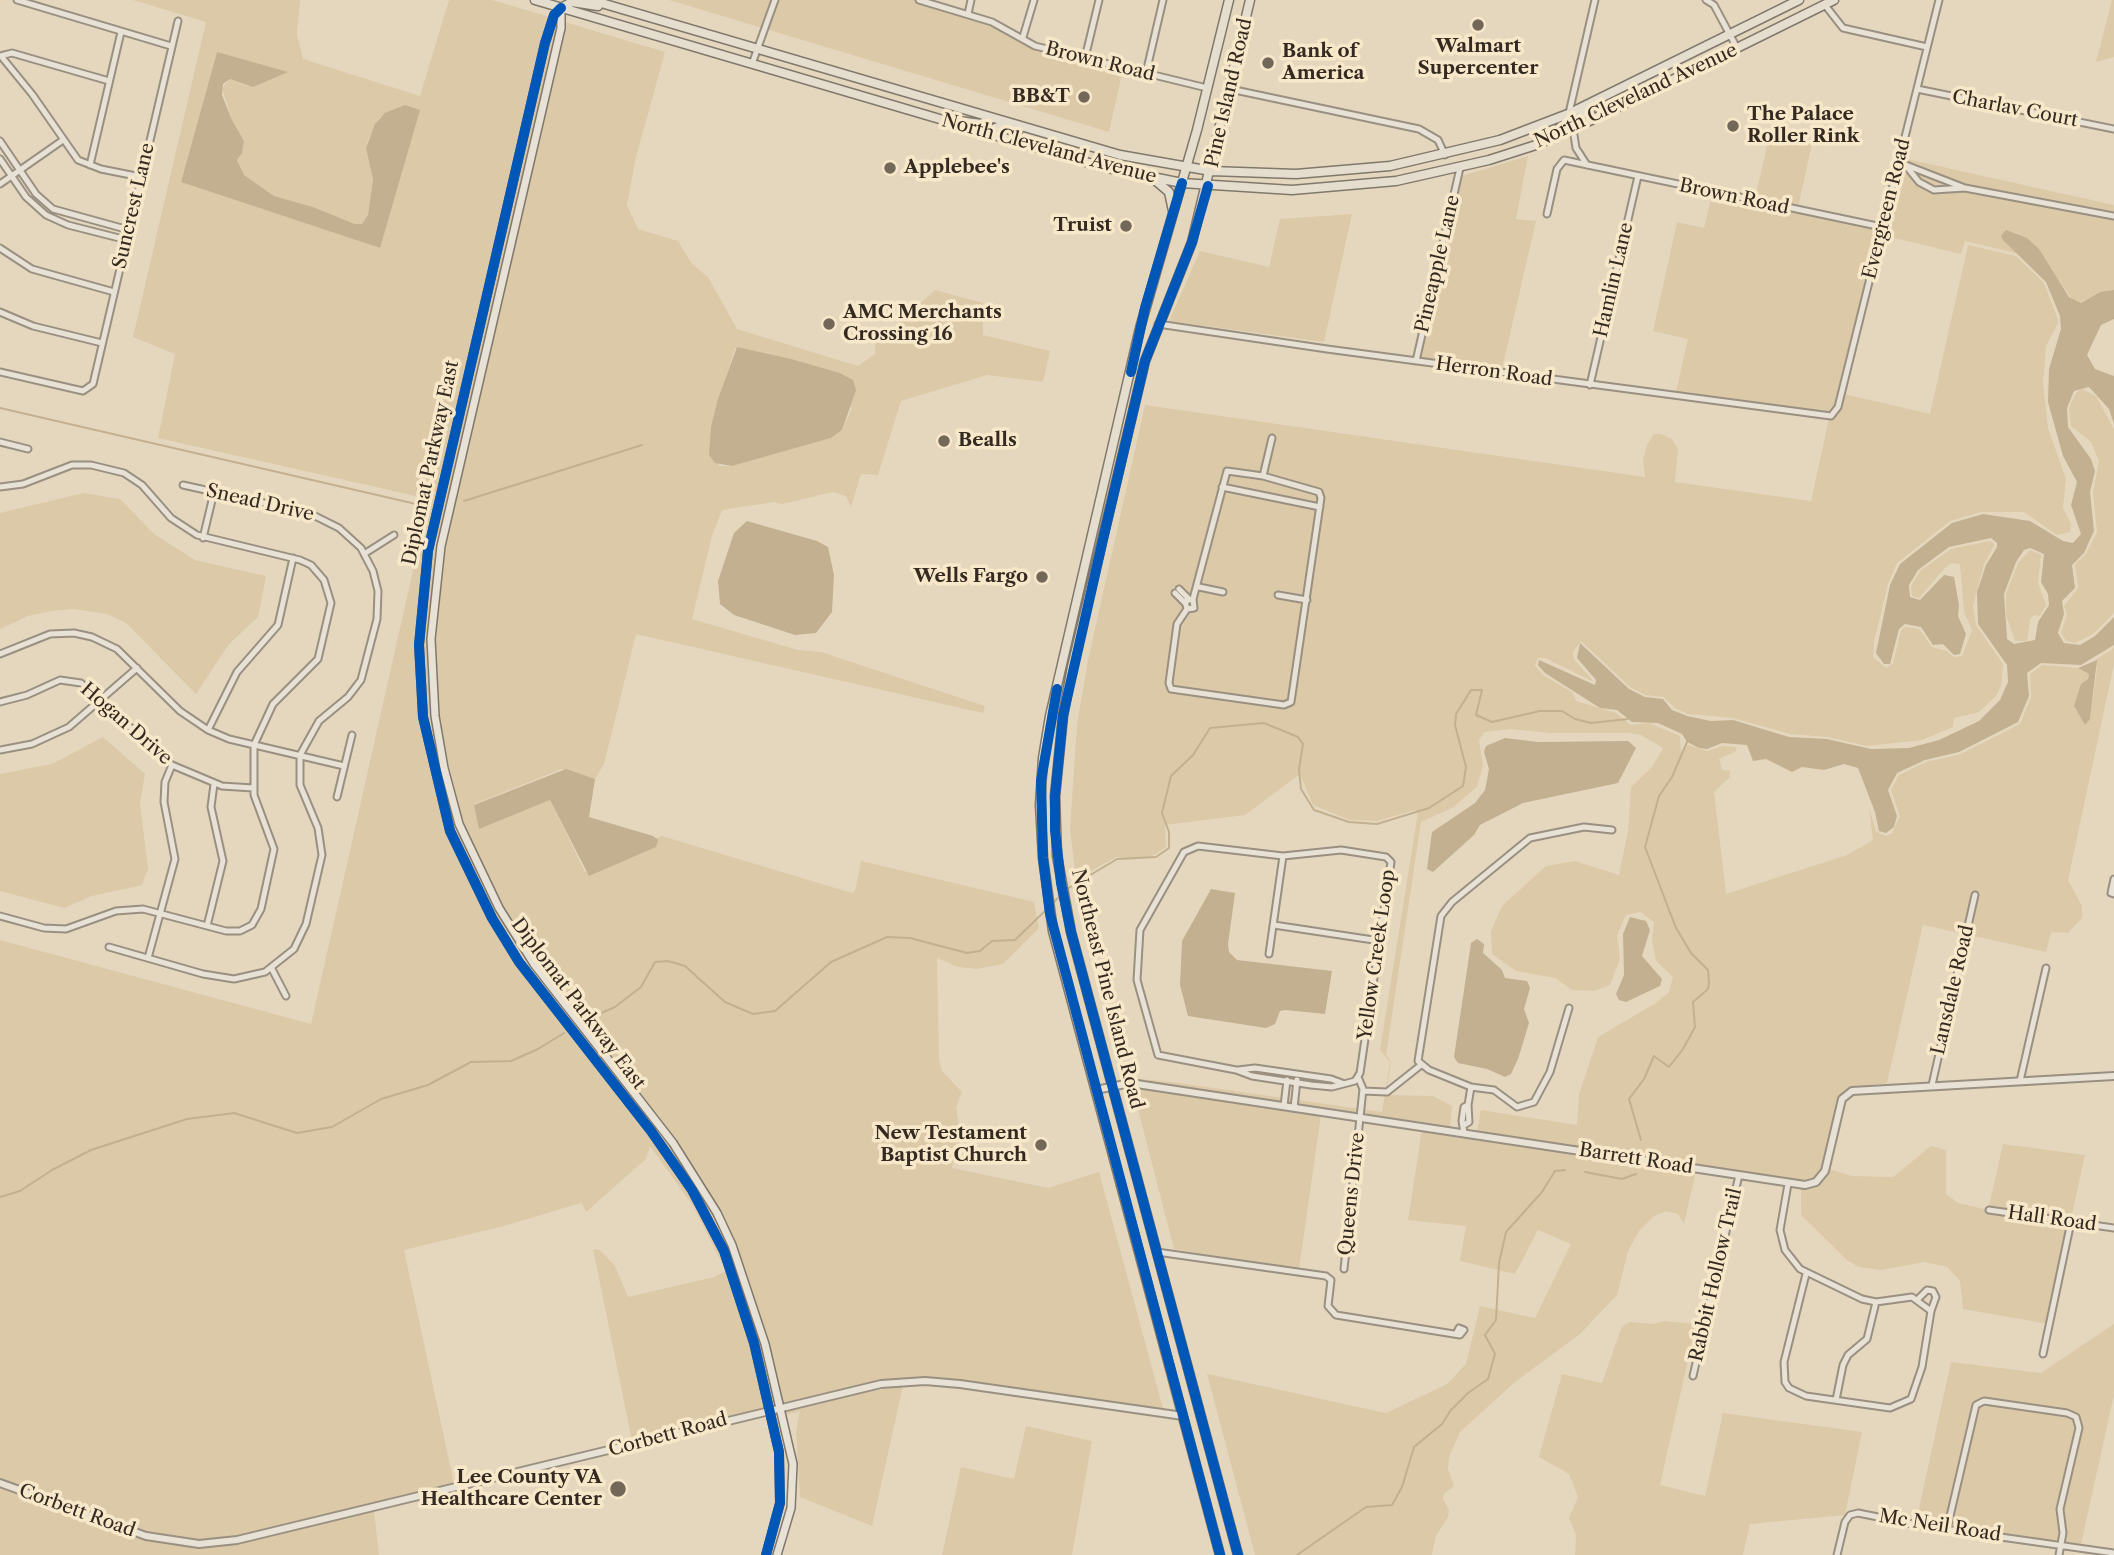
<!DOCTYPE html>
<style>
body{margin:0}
canvas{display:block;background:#e5d7be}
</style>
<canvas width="2114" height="1555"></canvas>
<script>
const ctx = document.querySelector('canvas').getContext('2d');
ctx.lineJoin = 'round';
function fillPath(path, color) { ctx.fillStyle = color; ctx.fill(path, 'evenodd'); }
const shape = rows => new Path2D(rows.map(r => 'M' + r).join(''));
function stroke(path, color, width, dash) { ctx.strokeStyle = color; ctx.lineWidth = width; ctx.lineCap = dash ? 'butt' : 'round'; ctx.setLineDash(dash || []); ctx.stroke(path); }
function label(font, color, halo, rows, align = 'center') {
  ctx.font = font + ' "Libre Caslon Text",serif'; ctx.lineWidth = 7; ctx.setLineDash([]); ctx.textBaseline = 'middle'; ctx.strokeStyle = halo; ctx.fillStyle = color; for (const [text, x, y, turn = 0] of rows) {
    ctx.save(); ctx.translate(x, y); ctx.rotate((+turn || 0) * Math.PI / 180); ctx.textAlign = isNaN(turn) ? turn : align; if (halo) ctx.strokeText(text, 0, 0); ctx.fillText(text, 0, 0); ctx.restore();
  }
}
fillPath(shape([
 [133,0,300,0,297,34,303,59,420,96,449,0,492,0,550,17,425,550,415,645,420,717,440,809,470,884,489,919,554,1011,648,1132,689,1191,721,1252,751,1344,766,1407,632,1441,593,1249,600,1250,615,1266,628,1297,714,1277,726,1271,693,1206,650,1146,646,1159,586,1212,582,1203,574,1205,504,1226,404,1250,454,1484,237,1537,198,1541,149,1532,0,1480,0,940,311,1024,429,499,158,438,175,354,133,337,206,22],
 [217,52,248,86,230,79,222,88,232,120,244,141,242,153,237,160,244,175,274,196,313,207,355,224,362,224,368,215,373,179,367,142,379,118,404,106,380,248,181,182],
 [669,0,924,0,989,19,1036,44,1124,65,1109,132],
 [2112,0,2114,0,2114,57,2096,62],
 [556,19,558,27,433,576,427,667,440,764,436,766,426,717,422,645,431,551],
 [565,22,665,52,635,161,627,205,638,229,678,241,692,264,708,277,737,329,858,366,875,354,875,344,935,290,983,303,983,335,1050,351,1043,382,987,375,901,401,878,475,861,474,851,507,846,496,833,492,782,504,774,502,722,510,712,536,692,619,798,650,821,652,985,706,983,713,636,634,604,764,595,779,562,769,474,804,479,828,550,800,585,872,656,847,656,838,662,836,852,893,855,891,861,861,1034,902,1039,928,1003,964,977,969,958,967,937,958,939,1060,942,1071,962,1092,956,1107,959,1126,952,1168,1048,1188,1099,1172,1164,1412,994,1385,925,1378,865,1384,783,1403,747,1275,720,1212,666,1129,536,962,501,906,462,823,438,716,434,639,444,547],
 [735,348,852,408,842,430,831,438,732,466,719,466,711,427],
 [1770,133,1812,144,1798,208,1881,224,1898,157,2114,205,2114,216,1973,191,1917,169,1900,166,1881,224,1840,393,1930,414,1968,245,2016,256,2044,283,2057,317,2058,323,2046,346,2043,383,2048,428,2066,479,2063,508,2071,524,2070,532,2057,535,2024,512,1981,512,1950,521,1897,563,1888,584,1874,642,1873,657,1886,668,1893,664,1901,630,1905,627,1919,629,1932,647,1947,651,1954,657,1962,656,1972,630,1964,612,1960,564,1952,563,1945,568,1919,598,1912,596,1911,586,1920,571,1951,549,1990,541,1995,544,1984,564,1973,606,1976,625,2003,664,2001,686,1996,696,1979,712,1954,718,1953,727,1922,740,1867,746,1827,737,1790,734,1733,718,1688,714,1675,708,1663,697,1645,695,1630,687,1581,641,1573,652,1574,659,1594,682,1545,658,1538,658,1535,665,1543,675,1572,692,1576,701,1616,713,1631,725,1649,723,1680,736,1681,752,1688,745,1707,751,1723,746,1736,747,1736,751,1719,759,1722,770,1730,771,1730,777,1714,792,1726,894,1847,855,1873,840,1869,807,1876,832,1886,836,1892,833,1900,816,1891,790,1899,775,1926,762,1961,754,2020,724,2031,697,2030,674,2042,665,2078,668,2089,674,2087,680,2081,684,2075,710,2090,719,2097,669,2095,660,2114,648,2114,664,2068,880,2082,906,2082,918,2068,933,2051,932,2046,952,1923,925,1887,1083,1854,1087,1842,1092,1822,1170,1814,1180,1804,1182,1130,1080,1129,1078,1171,1082,1382,1112,1390,1062,1380,1050,1418,812,1415,810,1377,821,1350,820,1313,805,1300,774,1245,815,1165,825,1166,847,1154,855,1140,859,1116,857,1076,879,1070,829,1077,724,1088,660,1145,405,1645,477,1643,460,1647,445,1654,434,1661,434,1672,439,1678,449,1675,482,1811,501,1830,414,1676,391,1688,339,1653,331,1677,222,1704,228,1713,190,1755,198],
 [1510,729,1550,733,1629,733,1641,735,1663,748,1652,767,1631,787,1628,831,1619,875,1575,861,1546,866,1502,906,1491,931,1492,954,1516,971,1555,978,1572,990,1594,991,1610,985,1620,959,1617,935,1626,915,1640,912,1654,922,1652,940,1656,961,1673,977,1669,992,1656,1003,1598,1037,1579,1094,1577,1125,1481,1110,1477,1132,1450,1128,1452,1106,1433,1096,1386,1095,1391,1061,1386,1055,1421,822,1452,808,1477,787,1483,766,1479,740,1484,732],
 [1528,156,1516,219,1536,221,1502,369,1414,359,1459,177],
 [1900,169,1916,171,1972,194,2114,218,2114,293,2100,292,2076,305,2045,260,1965,241,1961,254,1882,235],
 [1352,214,1324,342,1169,321,1200,251,1269,267,1280,219],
 [2082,389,2096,396,2114,429,2114,613,2093,634,2075,643,2066,641,2061,633,2067,614,2064,606,2078,588,2075,564,2086,554,2097,532,2093,493,2099,461,2091,442,2071,426,2069,408,2076,393],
 [84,493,120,499,154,534,195,560,266,576,258,617,229,644,196,694,126,623,107,614,74,609,51,611,28,616,0,629,0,513],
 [2030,550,2041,555,2038,583,2046,605,2040,616,2034,615,2030,619,2027,641,2015,641,2006,615,2006,594,2018,563],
 [103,737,145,774,140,803,148,869,142,885,92,896,64,908,0,891,0,774,52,764],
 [448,799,474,868,509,932,505,934,453,830,444,800],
 [1132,1086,1321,1115,1299,1269,1174,1249],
 [1422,1130,1696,1171,1684,1224,1678,1214,1666,1211,1654,1216,1639,1231,1628,1251,1617,1295,1580,1334,1515,1382,1460,1432,1449,1457,1448,1469,1454,1486,1444,1494,1443,1499,1449,1510,1448,1517,1436,1536,1432,1555,1255,1555,1207,1374,1386,1413,1447,1384,1466,1364,1480,1306,1535,1318,1571,1244,1538,1230,1515,1274,1460,1261,1466,1226,1408,1220],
 [664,1136,714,1214,735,1260,731,1261,707,1210,660,1139],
 [2003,1144,2085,1155,2048,1324,1963,1309,1960,1281,1947,1267,1924,1262,1881,1270,1859,1267,1848,1261,1801,1215,1801,1188,1818,1184,1829,1169,1852,1176,1893,1177,1931,1146,1946,1150,1946,1194,1958,1203,1988,1210],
 [737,1266,762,1344,777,1404,772,1405,757,1342,733,1267],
 [1665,1321,1696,1324,1660,1485,1705,1496,1723,1413,1862,1432,1845,1515,1750,1524,1743,1555,1575,1555,1576,1535,1569,1518,1578,1497,1569,1474,1539,1457,1562,1374,1602,1383,1622,1326,1630,1322,1654,1324],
 [2114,1324,2114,1395,2081,1544,1916,1522,1951,1362,2041,1373],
 [903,1385,872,1526,800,1497,796,1431,800,1411,786,1415,784,1409],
 [1026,1426,1092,1441,1072,1555,942,1555,961,1467,1014,1479],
 [0,1486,145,1539,191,1547,238,1543,374,1510,379,1555,0,1555]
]), '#dcc9a8');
fillPath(shape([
 [217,52,288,72,253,87,230,79,223,84,222,95,232,120,244,141,242,153,237,160,244,175,274,196,313,207,355,224,362,224,368,215,373,179,366,148,375,124,385,113,405,105,420,110,380,248,181,182],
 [2006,230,2027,238,2039,249,2069,297,2081,303,2100,292,2114,290,2114,319,2101,325,2087,355,2095,369,2114,376,2114,424,2109,409,2089,387,2074,391,2067,408,2068,427,2091,459,2095,471,2090,492,2094,531,2084,553,2072,565,2075,588,2062,601,2064,614,2058,633,2064,643,2080,645,2095,636,2114,617,2114,645,2081,665,2041,663,2027,673,2029,696,2018,722,1959,752,1925,760,1897,773,1888,790,1897,816,1894,827,1886,833,1879,831,1875,812,1858,768,1844,764,1824,770,1802,767,1792,772,1766,759,1753,761,1747,745,1722,743,1707,749,1699,748,1687,742,1682,734,1658,723,1632,722,1617,710,1600,708,1545,673,1538,665,1539,660,1595,685,1596,680,1577,658,1580,643,1629,689,1645,697,1663,699,1672,710,1687,716,1711,721,1733,720,1789,737,1827,739,1871,749,1909,748,1939,740,1979,721,2000,700,2008,682,2007,665,1978,624,1977,592,1986,565,1997,547,1997,543,1991,538,1949,547,1918,570,1909,585,1910,597,1920,600,1944,575,1954,577,1959,605,1958,616,1966,634,1960,654,1954,655,1943,644,1933,645,1921,627,1905,624,1899,629,1890,664,1884,664,1876,653,1890,585,1900,564,1952,523,1983,514,2030,521,2063,541,2073,543,2081,534,2071,505,2077,482,2063,456,2048,402,2049,369,2061,329,2060,316,2046,282,2003,240,2001,236],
 [2030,548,2044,554,2041,582,2048,594,2049,605,2038,622,2035,640,2014,644,2007,639,2004,594,2016,562,2024,550],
 [737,347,791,359,840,373,853,380,856,390,842,430,831,438,732,466,715,463,709,455,711,427,718,399],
 [747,521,817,541,828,547,834,575,832,612,816,633,795,635,734,615,720,604,718,581,734,533],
 [2097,660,2090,719,2085,725,2074,706,2081,684,2088,679,2089,674,2078,668],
 [1505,738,1538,742,1628,741,1636,748,1618,783,1523,803,1480,825,1474,835,1433,872,1427,869,1432,832,1475,803,1485,790,1489,769,1484,752,1486,746],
 [566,769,595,779,589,817,653,836,658,840,656,847,589,876,550,800,479,829,474,805],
 [1211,889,1235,893,1228,944,1229,952,1237,960,1332,971,1325,1014,1285,1010,1280,1011,1275,1024,1266,1028,1188,1016,1180,985,1182,941],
 [1630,917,1646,921,1650,930,1642,956,1662,979,1660,986,1626,1002,1619,1000,1616,994,1624,975,1623,934],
 [1477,939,1484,944,1483,953,1502,970,1505,978,1527,981,1530,988,1524,1009,1529,1023,1518,1059,1511,1074,1505,1077,1487,1069,1458,1063,1454,1057,1471,943]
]), '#c3b091');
stroke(shape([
 [0,408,416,504,429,503],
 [464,501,642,445],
 [1067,889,1117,859,1156,857,1169,848,1169,832,1162,813,1171,776,1193,755,1210,728,1264,723,1298,737,1303,744,1299,769,1301,789,1314,810,1349,822,1377,824,1429,808,1463,786,1466,767,1455,725,1456,714,1471,690,1482,690,1476,715,1492,722,1540,711,1562,711,1575,719,1591,723,1628,719],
 [1052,904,1061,895],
 [588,1019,615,1007,641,987,655,962,668,961,685,966,725,1002,753,1014,775,1011,831,962,887,937,910,938,967,953,980,951,992,941,1015,940,1046,910],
 [1641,1140,1629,1099,1644,1079,1654,1056,1669,1067,1683,1049,1695,1027,1693,1002,1708,989,1709,983,1708,970,1691,953,1676,928,1645,847,1659,796,1672,777,1687,742],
 [1585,1172,1622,1179,1636,1174],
 [0,1197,20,1191,52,1170,91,1150,187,1119,234,1113,297,1133,332,1127,381,1099,428,1085,471,1062,511,1061,538,1049,564,1033],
 [1297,1555,1366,1507,1392,1505,1402,1487,1414,1447,1442,1424,1451,1410,1468,1393,1488,1379,1495,1354,1485,1335,1496,1320,1499,1263,1506,1232,1542,1192,1555,1171,1565,1170]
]), '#c3b091', 2);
const minor = shape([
 [17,0,171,46],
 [919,0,992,22,1035,46,1207,88],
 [1706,0,1714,5,1737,48],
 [1825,5,1843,28,1927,47],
 [968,14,971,0],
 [1023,37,1034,0],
 [0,56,12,53,109,81],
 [1,56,32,94,78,160,101,169,141,177],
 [1085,58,1099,0],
 [752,64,775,0],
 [1146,73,1163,0],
 [1230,89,1419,129,1438,140,1445,155],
 [1917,89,2114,129],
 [1569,113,1595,0],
 [1573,129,1576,148,1587,165],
 [0,141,36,194,53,209,129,230],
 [0,159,26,197,46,215,68,225,127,240],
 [1898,162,1965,188,2114,216],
 [90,165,121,32],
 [1907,167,1919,182,1934,190,1965,188],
 [0,184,63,140],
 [1547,214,1557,169,1564,160,1882,227],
 [0,248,32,269,114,292],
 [0,312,33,326,102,343],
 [1158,324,1327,349,1831,416,1838,407,1939,0],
 [1416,361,1460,168],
 [0,372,83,391,93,384,178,21],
 [1590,385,1638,176],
 [0,442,28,449],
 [1263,476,1272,438],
 [0,487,23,484,72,465,91,465,124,473,142,485,171,518,197,535,300,560,311,565,324,580,331,603,318,659,273,704,254,745,254,795,274,849,261,909,252,925,240,931,226,931,143,909,116,911,66,929,44,928,0,916],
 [1222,487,1320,507],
 [203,538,214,492],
 [364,554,394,535],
 [1199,587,1223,592],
 [1179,589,1189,599],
 [1175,593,1185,603],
 [1278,595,1307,600],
 [1187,609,1185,601,1193,599,1194,608,1187,609,1177,624,1169,683,1171,689,1284,705,1291,702,1321,498,1319,492,1263,476,1227,471,1193,599],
 [0,654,50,634,74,633,92,637,117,649,180,711,208,730,229,739,344,766],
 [0,702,27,695,60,680,81,683,172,765,222,786,253,788],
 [208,730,237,672,278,625,293,558],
 [0,750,32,744,69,727,137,668],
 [337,797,352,735],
 [1198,846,1283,856,1341,850,1386,857,1391,862,1360,1073,1355,1081,1332,1087,1311,1085,1252,1076,1236,1070,1158,1055,1137,980,1140,930,1184,852,1198,846],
 [2114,879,2111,893,2114,894],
 [1274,925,1380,941],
 [207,926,223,861,211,807,214,784],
 [109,947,203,974,234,979,265,972,294,949,306,924,322,855,318,828,300,785,300,755,319,721,348,697,361,680,377,619,378,591,373,571,361,548,339,528,309,513,183,485],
 [1269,954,1283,856],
 [148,958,175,859,164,802,165,782,172,765],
 [272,969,286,996],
 [1238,1070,1255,1068,1331,1079,1342,1083],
 [2020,1081,2046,968],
 [1932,1085,1975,895],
 [1471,1087,1494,1090,1517,1107,1534,1102,1550,1072,1569,1008],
 [1363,1091,1387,1092,1421,1065],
 [1468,1105,1471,1087,1429,1070,1418,1061,1441,916,1452,902,1530,838,1584,827,1612,830],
 [1284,1106,1287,1080],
 [1294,1108,1297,1080],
 [1464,1133,1462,1121,1464,1107,1468,1105,1469,1122,1464,1125],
 [1788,1184,1780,1230,1785,1250,1800,1269,1862,1299,1876,1302,1912,1297,1931,1311,1922,1367,1911,1399,1890,1408,1806,1396,1789,1388,1785,1382,1784,1362,1806,1274],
 [1989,1210,2114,1228],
 [1157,1252,1326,1276,1331,1280,1328,1306,1336,1315,1460,1335,1464,1330,1459,1328,1457,1332],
 [1344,1269,1363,1089,1358,1077],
 [1918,1299,1927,1290,1933,1291,1936,1297,1931,1311],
 [2043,1354,2071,1222],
 [1693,1376,1739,1175],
 [1836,1400,1843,1365,1848,1355,1867,1339,1876,1302],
 [1947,1529,1976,1405,1984,1401,2067,1413,2076,1417,2079,1428,2060,1509,2063,1533,2059,1555],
 [1837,1555,1845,1522,1850,1515,1858,1513,1923,1526,2114,1553]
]);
const tertiary = shape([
 [1096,1090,1130,1083,1805,1185,1816,1182,1825,1171,1842,1099,1852,1091,2114,1076],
 [0,1483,146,1536,199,1544,237,1540,881,1384,925,1381,960,1384,1183,1416]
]);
const secondary = shape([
 [561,8,554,15,545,43,428,551,419,645,423,717,450,831,492,918,519,962,651,1131,692,1190,724,1251,754,1343,779,1452,780,1503,766,1555],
 [561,8,561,28,441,546,431,639,435,716,444,768,459,824,499,908,534,964,673,1143,717,1213,732,1245,765,1344,793,1464,791,1508,777,1555]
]);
const primary = shape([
 [535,0,1103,167,1182,183,1292,190,1396,181,1489,160,1536,145,1573,129,1834,0],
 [591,0,1120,155,1211,171,1296,174,1390,166,1500,140,1568,114,1799,0],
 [561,8,572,2,598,6],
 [959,121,981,124,992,118],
 [1573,129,1580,117,1593,106],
 [985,133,998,127,1018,131],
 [1546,137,1565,125,1568,114],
 [1156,181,1169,192,1173,211],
 [1220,1555,1053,931,1043,858,1040,805,1043,758,1050,716,1140,328,1197,130,1229,0],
 [1238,1555,1071,932,1057,856,1055,796,1063,716,1072,667,1145,361,1192,242,1250,0]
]);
stroke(minor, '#999081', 9);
stroke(tertiary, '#999081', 10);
stroke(secondary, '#81786c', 10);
stroke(primary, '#81786c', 11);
stroke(minor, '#e8e1d5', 5);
stroke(tertiary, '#e8e1d5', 6);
stroke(secondary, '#e8e1d5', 7);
stroke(primary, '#e5ddce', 8);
stroke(shape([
 [561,8,554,15,545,43,428,551,419,645,423,717,450,831,492,918,519,962,651,1131,692,1190,724,1251,754,1343,779,1452,780,1503,766,1555],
 [1208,186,1192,242,1145,361,1104,535,1063,716,1055,796,1055,830,1061,883,1071,932,1238,1555],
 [1131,372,1145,308,1182,183],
 [1057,689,1041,781,1043,858,1050,914,1220,1555]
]), '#0057b8', 10);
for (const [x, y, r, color] of [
 [1478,25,7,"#736759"],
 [1268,63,7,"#736759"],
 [1084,97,7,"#736759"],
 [1733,126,7,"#736759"],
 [890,168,7,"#736759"],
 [1126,226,7,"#736759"],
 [829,324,7,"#736759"],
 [944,441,7,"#736759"],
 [1042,577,7,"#736759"],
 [1041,1145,7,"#736759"],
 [618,1489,9,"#736759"]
]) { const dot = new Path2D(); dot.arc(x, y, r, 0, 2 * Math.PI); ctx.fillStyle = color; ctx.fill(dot); stroke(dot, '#f8e8ca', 2.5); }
label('bold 19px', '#352a22', '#f8e8ca', [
 ["Walmart",1478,47,"center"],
 ["Supercenter",1478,69,"center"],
 ["Bank of",1282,52],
 ["America",1282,74],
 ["BB&T",1070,97,"right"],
 ["The Palace",1747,115],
 ["Roller Rink",1747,137],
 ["Applebee's",904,168],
 ["Truist",1112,226,"right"],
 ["AMC Merchants",843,313],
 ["Crossing 16",843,335],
 ["Bealls",958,441],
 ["Wells Fargo",1028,577,"right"],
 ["New Testament",1027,1134,"right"],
 ["Baptist Church",1027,1156,"right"],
 ["Lee County VA",602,1478,"right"],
 ["Healthcare Center",602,1500,"right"]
], 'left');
label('19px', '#352a22', '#f8e8ca', [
 ["Brown Road",1100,62,14],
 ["Pine Island Road",1229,93,-77],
 ["North Cleveland Avenue",1636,96,-25],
 ["Charlav Court",2015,109,11],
 ["North Cleveland Avenue",1049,149,15],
 ["Brown Road",1734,197,12],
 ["Suncrest Lane",134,206,-77],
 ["Evergreen Road",1887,209,-76],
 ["Pineapple Lane",1438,264,-77],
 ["Hamlin Lane",1614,280,-77],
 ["Herron Road",1494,372,8],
 ["Diplomat Parkway East",431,463,-78],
 ["Snead Drive",260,503,13],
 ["Hogan Drive",126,724,41],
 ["Yellow Creek Loop",1377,955,-82],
 ["Northeast Pine Island Road",1107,989,76],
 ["Lansdale Road",1953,990,-77],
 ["Diplomat Parkway East",578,1004,53],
 ["Barrett Road",1636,1159,9],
 ["Queens Drive",1352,1194,-84],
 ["Hall Road",2052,1219,8],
 ["Rabbit Hollow Trail",1716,1275,-77],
 ["Corbett Road",668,1435,-15],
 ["Corbett Road",77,1511,20],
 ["Mc Neil Road",1940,1526,9]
]);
</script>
